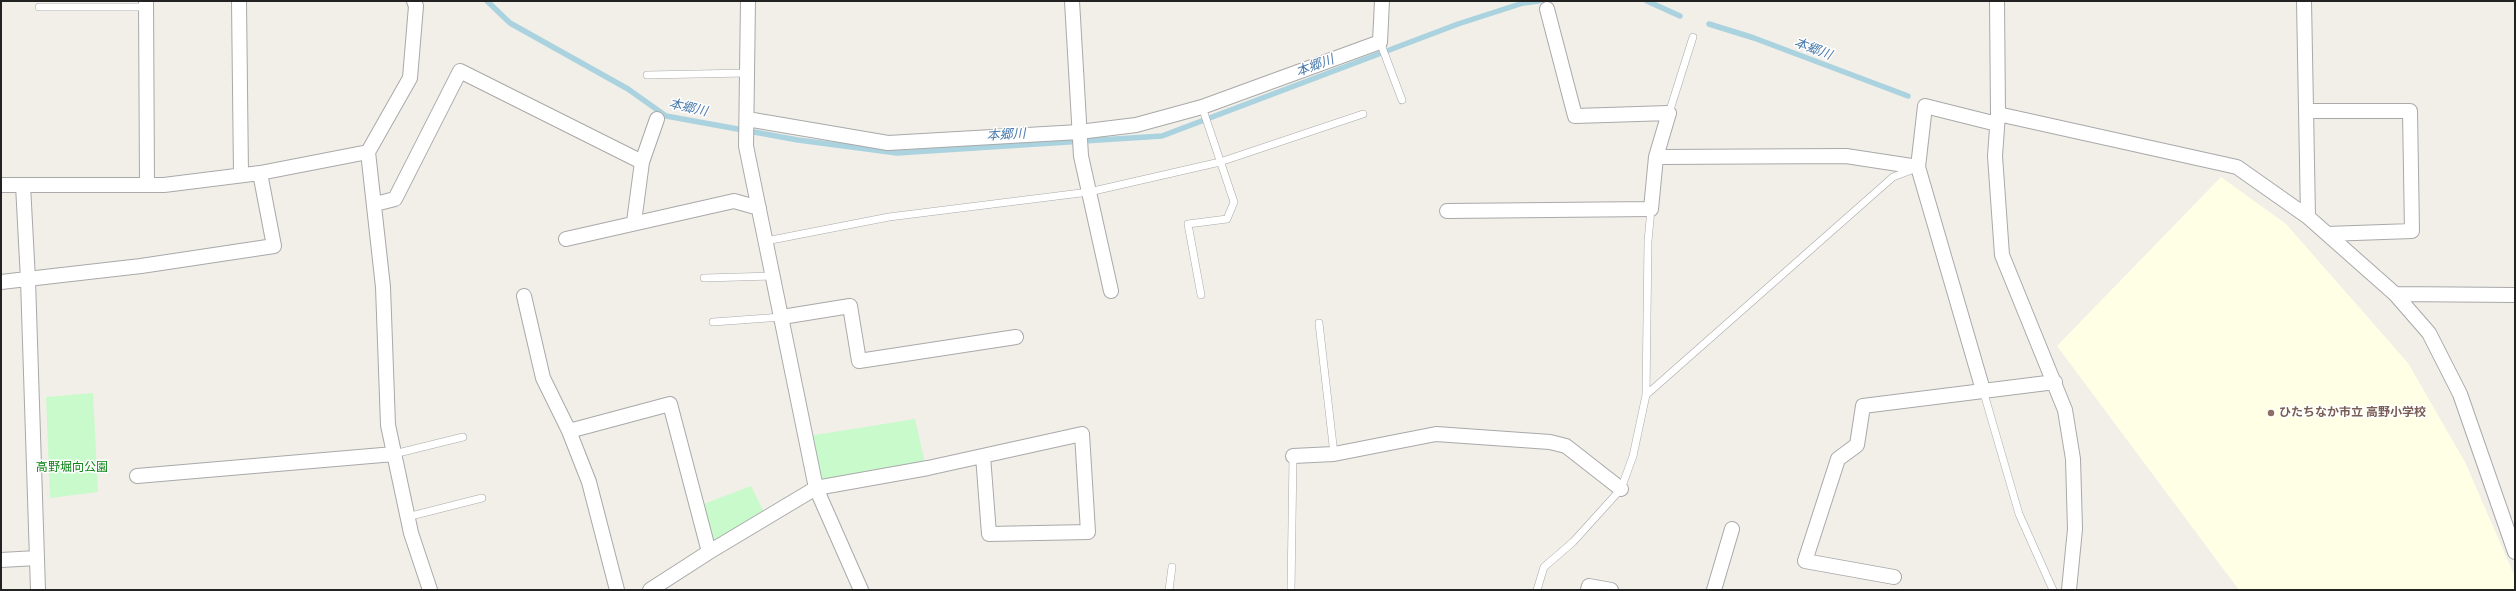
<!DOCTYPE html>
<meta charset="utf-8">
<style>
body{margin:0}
#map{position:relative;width:2516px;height:591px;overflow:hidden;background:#f2efe9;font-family:"Noto Sans",sans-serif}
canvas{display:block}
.frame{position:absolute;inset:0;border:2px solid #222;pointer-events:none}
</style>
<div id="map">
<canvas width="2516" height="591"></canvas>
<div class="frame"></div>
</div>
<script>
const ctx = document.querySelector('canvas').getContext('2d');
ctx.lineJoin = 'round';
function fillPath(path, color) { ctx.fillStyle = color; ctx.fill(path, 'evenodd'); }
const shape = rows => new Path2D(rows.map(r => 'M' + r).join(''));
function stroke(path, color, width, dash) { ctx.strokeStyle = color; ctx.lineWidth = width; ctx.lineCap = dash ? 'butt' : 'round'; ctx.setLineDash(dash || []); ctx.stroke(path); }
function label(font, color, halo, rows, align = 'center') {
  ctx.font = font + ' "Noto Sans","Noto Sans JP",sans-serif'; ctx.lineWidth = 3; ctx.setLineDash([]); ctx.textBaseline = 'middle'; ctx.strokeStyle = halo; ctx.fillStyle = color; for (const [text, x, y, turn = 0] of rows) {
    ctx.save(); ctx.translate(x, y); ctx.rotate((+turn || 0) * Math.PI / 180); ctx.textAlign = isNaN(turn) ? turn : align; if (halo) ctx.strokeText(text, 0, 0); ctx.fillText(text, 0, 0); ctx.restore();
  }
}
fillPath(shape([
 [2221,177,2286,224,2408,363,2465,462,2515,577,2515,590,2239,590,2057,346]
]), '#ffffe5');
fillPath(shape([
 [93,393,98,492,50,498,46,397],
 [915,419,925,463,821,484,809,436],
 [751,486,766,516,713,546,701,505]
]), '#c8facc');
stroke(shape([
 [487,1,510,23,628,89,666,116,798,140,897,153,1162,136,1458,24,1523,3,1539,1],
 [1647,1,1680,16],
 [1709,24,1754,38,1908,96]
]), '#aad3df', 5.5);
const service = shape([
 [39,7,146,7],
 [1380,42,1402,100],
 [647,75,747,73],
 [1669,113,1693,37],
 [766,241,889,217,1089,192,1220,162,1363,114],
 [704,278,773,276],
 [1201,295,1188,224,1227,219,1234,202,1202,107],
 [713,322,782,317],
 [1319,323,1334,454],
 [1983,390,2019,514,2053,590],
 [1646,395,1893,177,1914,169],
 [394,454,463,437],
 [407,517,482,498],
 [1169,590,1172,567],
 [1291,590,1293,456],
 [1537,590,1544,567,1573,542,1621,489,1633,456,1646,395,1648,241,1651,209]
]);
const minor = shape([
 [146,1,147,185],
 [239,1,241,175],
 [414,1,416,6,410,78,368,152,383,287,388,425,411,533,430,590],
 [748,1,746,146,816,488,861,590],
 [1072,1,1081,156,1111,291],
 [1997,1,1998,114,1995,156,2002,255,2065,410,2073,459,2075,529,2069,590],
 [2304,1,2308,217],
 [2306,111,2410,111,2412,231,2327,234],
 [1998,114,2237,167,2308,217,2395,294,2429,333,2460,394,2515,552],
 [747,119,888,143,1079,132,1136,125,1202,107,1380,42,1382,1],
 [1656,157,1846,156,1918,167],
 [1,185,164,185,260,173,368,152],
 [23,185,28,280,38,590],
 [375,204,395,199,460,71,642,162],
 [1447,211,1651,209,1656,157,1669,113,1575,116,1547,9],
 [634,222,642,162,657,119],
 [566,239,734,201,759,208],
 [1,282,141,266,274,246,260,173],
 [2395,294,2515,295],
 [524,296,543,378,569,431,589,482,617,590],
 [782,317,850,306,859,361,1016,337],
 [1983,390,1918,167,1925,106,1997,124],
 [569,431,670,404,709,552],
 [1293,456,1334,454,1436,434,1550,442,1566,446,1621,489],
 [137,476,394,454],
 [1,560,37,558],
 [1894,577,1805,561,1838,459,1857,445,1863,406,2055,382],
 [650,590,709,552,816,488,928,468,1082,434,1088,532,989,534,983,456],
 [1588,590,1589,586,1611,590],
 [1714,590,1732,529]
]);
stroke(service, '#a9a9a9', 8);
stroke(minor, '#a9a9a9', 16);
stroke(service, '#fff', 7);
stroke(minor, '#fff', 14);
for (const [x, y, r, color] of [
 [2271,413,4,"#8d6e63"]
]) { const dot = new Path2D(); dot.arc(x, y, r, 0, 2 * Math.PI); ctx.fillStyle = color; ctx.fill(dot); stroke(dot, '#fff', 1.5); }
label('bold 12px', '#785e54', '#fff', [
 ["ひたちなか市立 高野小学校",2279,413]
], 'left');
label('12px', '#0c8416', '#fff', [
 ["高野堀向公園",72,468]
]);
label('italic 13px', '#4a7aab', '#fff', [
 ["本郷川",1813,49,21],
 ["本郷川",1315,66,-21],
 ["本郷川",688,108,13],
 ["本郷川",1006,135,-3]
]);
</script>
